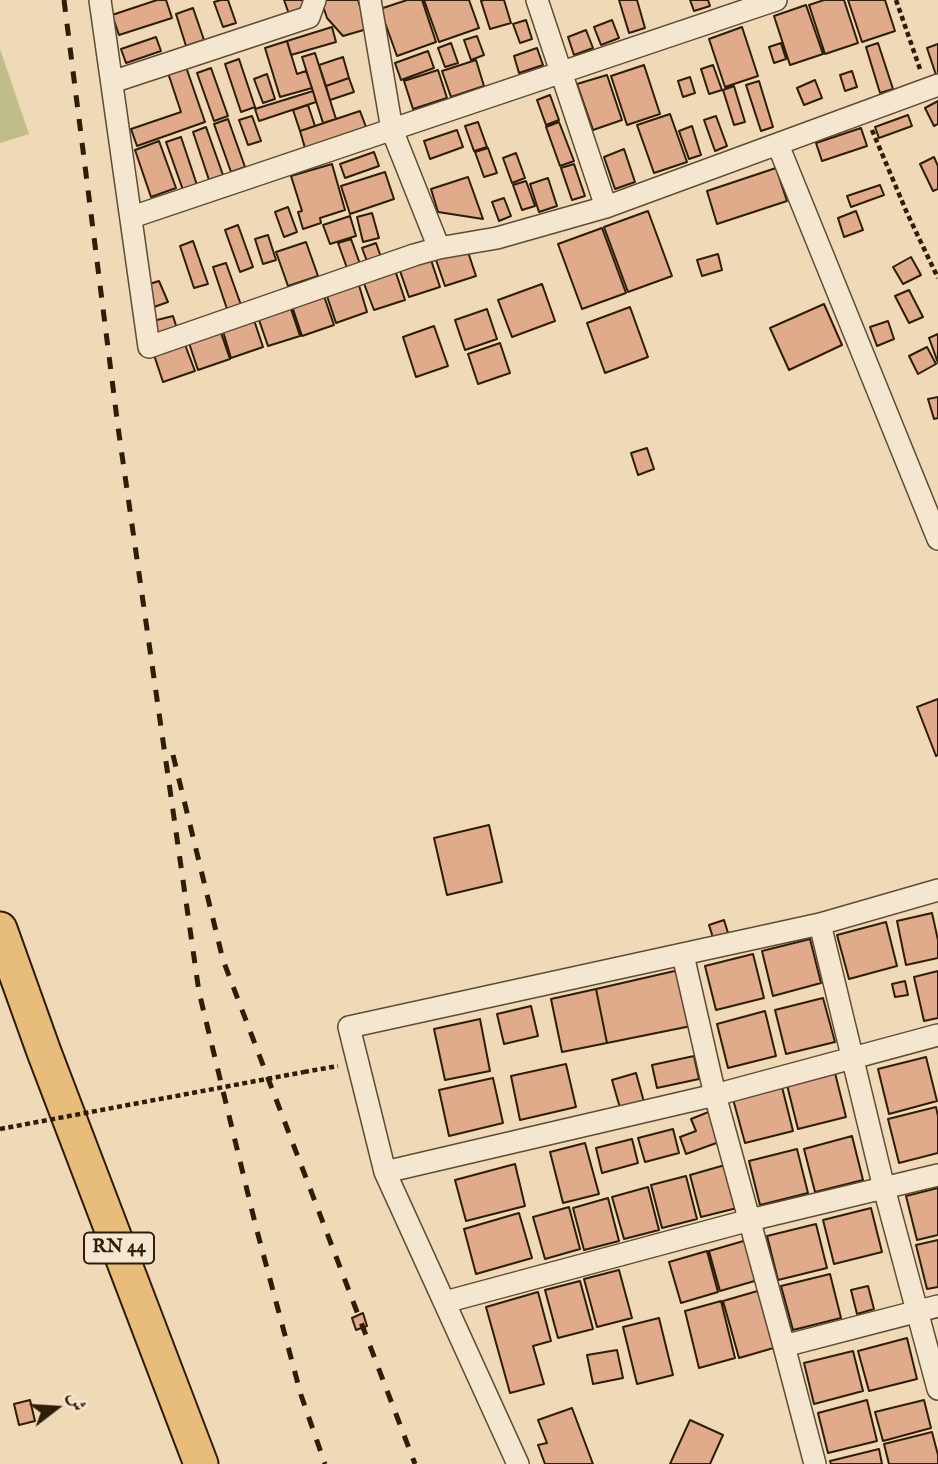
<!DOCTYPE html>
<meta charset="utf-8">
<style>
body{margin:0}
#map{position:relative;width:938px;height:1464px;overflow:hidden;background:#efd9b6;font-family:"IM FELL English",Amiri,serif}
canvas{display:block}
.north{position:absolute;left:21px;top:1373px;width:70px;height:70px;-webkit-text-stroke:5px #f5e6d0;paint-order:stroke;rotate:73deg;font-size:19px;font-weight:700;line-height:28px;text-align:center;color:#2e1d08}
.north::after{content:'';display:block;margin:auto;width:24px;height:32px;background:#2e1d08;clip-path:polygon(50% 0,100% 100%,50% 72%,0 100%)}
</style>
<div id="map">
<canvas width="938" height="1464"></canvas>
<div class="north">ش</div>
</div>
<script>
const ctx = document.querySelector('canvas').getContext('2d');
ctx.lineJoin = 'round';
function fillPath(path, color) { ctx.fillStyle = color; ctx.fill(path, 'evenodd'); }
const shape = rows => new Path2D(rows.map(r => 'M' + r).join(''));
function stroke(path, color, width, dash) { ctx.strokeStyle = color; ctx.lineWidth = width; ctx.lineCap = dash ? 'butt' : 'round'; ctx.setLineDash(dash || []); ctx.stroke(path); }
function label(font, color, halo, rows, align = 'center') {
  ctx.font = font + ' "IM FELL English",serif'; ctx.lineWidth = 5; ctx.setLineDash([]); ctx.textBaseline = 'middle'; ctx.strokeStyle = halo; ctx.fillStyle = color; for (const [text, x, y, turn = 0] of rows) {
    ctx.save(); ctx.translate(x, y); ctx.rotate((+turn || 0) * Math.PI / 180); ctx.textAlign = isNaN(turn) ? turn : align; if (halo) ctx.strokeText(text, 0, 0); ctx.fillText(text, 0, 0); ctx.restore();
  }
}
fillPath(shape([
 [0,49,29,134,0,143]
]), '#bfbe8a');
const building = shape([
 [157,0,166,0,172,18,119,35,112,15,157,0],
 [221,0,228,0,236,23,223,27,214,2,221,0],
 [284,0,307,0,303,10,289,14,284,0],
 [321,0,358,0,367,29,343,36,327,18,321,0],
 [407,0,422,0,436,42,397,56,380,9,407,0],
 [424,0,469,0,479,28,439,42,424,0],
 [484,0,504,0,511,23,490,29,481,1,484,0],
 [619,0,637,0,645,28,629,33,619,0],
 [690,0,708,0,710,6,694,11,690,0],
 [824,0,844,0,858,43,825,54,809,5,824,0],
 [848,0,885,0,895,31,862,42,848,0],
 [806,5,823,54,790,65,774,16,806,5],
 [193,8,204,40,186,46,176,14,193,8],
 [526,20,532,39,520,43,513,24,526,20],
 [612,20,619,38,601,45,594,27,612,20],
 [332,27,336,42,291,55,287,41,332,27],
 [742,27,758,76,725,87,709,39,742,27],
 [586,30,593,48,574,55,568,37,586,30],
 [477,36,484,55,471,60,464,40,477,36],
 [156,37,161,51,126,63,121,49,156,37],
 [287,41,297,74,306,71,312,88,280,97,265,48,287,41],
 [451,43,458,63,445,67,438,48,451,43],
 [781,43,786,59,774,63,769,47,781,43],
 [878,43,893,89,880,93,866,47,878,43],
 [938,44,938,78,937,78,927,48,938,44],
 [537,48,543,65,519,73,514,56,537,48],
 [428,51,434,68,401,80,395,63,428,51],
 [315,53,336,119,323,123,302,57,315,53],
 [343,57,349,78,326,86,319,65,343,57],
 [239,59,255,107,241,112,225,64,239,59],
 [476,60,484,86,451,97,442,71,476,60],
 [644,65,660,114,627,125,611,76,644,65],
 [713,65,722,90,709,94,701,69,713,65],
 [186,67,205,122,137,146,131,129,181,112,168,73,186,67],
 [211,68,228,116,214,121,197,73,211,68],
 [438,70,447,98,413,109,404,81,438,70],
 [852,71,857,87,845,91,840,75,852,71],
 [267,74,275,99,263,103,254,79,267,74],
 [607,75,622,120,593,130,577,84,607,75],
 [690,77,695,93,683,97,678,81,690,77],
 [349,78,354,92,330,100,326,86,349,78],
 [815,80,822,98,804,105,797,88,815,80],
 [759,81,773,127,761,131,746,85,759,81],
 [734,86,745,122,734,125,723,90,734,86],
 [313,91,316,102,259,121,255,109,313,91],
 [550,95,559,120,546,125,537,100,550,95],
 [938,101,938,124,934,126,925,108,938,101],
 [308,105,315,126,300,131,293,110,308,105],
 [360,111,366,127,305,148,300,131,360,111],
 [670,114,687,162,654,173,637,125,670,114],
 [908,115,912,126,879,138,875,127,908,115],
 [252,116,261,141,248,145,239,120,252,116],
 [716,116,727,146,715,151,704,120,716,116],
 [228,119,245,167,231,172,214,124,228,119],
 [478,122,487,147,474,151,465,126,478,122],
 [559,122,574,161,560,166,546,127,559,122],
 [692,126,701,155,689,159,679,131,692,126],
 [206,127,223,175,209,180,193,132,206,127],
 [861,128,867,146,822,161,816,143,861,128],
 [457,130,463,147,430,159,424,141,457,130],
 [181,137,197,185,183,190,166,142,181,137],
 [159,141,176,188,151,197,135,150,159,141],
 [488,148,497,173,484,177,475,152,488,148],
 [624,149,635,182,615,189,604,157,624,149],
 [374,152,379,166,345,178,340,164,374,152],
 [516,153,525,178,512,183,503,158,516,153],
 [934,157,938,166,938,189,933,191,920,164,934,157],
 [332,164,345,210,320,218,321,223,303,229,298,212,302,211,291,176,332,164],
 [574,164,585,196,572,200,561,168,574,164],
 [776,168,787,201,717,224,707,191,776,168],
 [385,172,394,199,350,214,341,186,385,172],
 [468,177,483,219,438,212,431,189,468,177],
 [548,178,557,206,539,212,530,184,548,178],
 [526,181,535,206,522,210,513,185,526,181],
 [880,185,884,195,851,207,847,196,880,185],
 [504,198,511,216,499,221,492,202,504,198],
 [288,207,297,232,284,237,275,212,288,207],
 [648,211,672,276,628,292,604,227,648,211],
 [856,211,863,230,844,237,838,218,856,211],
 [372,213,379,238,363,242,357,217,372,213],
 [350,216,356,236,330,244,323,225,350,216],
 [238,225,253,267,240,272,225,230,238,225],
 [602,228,626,293,582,309,558,244,602,228],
 [268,235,276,260,263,264,255,239,268,235],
 [351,239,360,264,347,268,338,243,351,239],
 [193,241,208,284,194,288,180,246,193,241],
 [306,242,318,276,288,286,276,252,306,242],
 [376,243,382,260,368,264,362,248,376,243],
 [466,246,476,276,445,286,435,257,466,246],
 [718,254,722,270,702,276,697,260,718,254],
 [430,257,440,287,409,297,399,268,430,257],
 [911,257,921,275,903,284,893,267,911,257],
 [226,263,241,305,227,309,213,267,226,263],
 [395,270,405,300,374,310,363,281,395,270],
 [159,281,168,302,154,307,146,285,159,281],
 [358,282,367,312,336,323,326,293,358,282],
 [542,284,555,321,512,337,498,300,542,284],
 [909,290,923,317,909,323,895,296,909,290],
 [324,296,334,325,302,336,292,306,324,296],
 [824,304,842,345,789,370,770,328,824,304],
 [290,306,300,336,268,346,258,317,290,306],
 [630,307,648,357,605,373,587,323,630,307],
 [487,309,497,339,465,350,455,320,487,309],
 [173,316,178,332,158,337,153,321,173,316],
 [253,317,263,347,231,358,222,328,253,317],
 [888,321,894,339,877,346,870,327,888,321],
 [434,326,448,366,416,377,403,337,434,326],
 [220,330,230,359,198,370,188,340,220,330],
 [938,334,938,363,929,338,938,334],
 [184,342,195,371,163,382,153,352,184,342],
 [500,343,510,373,478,384,468,354,500,343],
 [927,347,936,364,918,374,909,356,927,347],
 [938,397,938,418,934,419,928,399,938,397],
 [647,448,654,469,638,475,631,453,647,448],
 [938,699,938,755,936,756,917,707,938,699],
 [489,825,502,882,447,895,434,838,489,825],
 [932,913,938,940,938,958,906,965,897,921,932,913],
 [724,920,729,936,714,941,709,925,724,920],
 [886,922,897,966,849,979,837,935,886,922],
 [810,939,821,983,773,996,762,951,810,939],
 [753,954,764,998,716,1010,705,966,753,954],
 [679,970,691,1026,607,1043,596,989,679,970],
 [938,971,938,1018,924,1021,914,977,938,971],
 [905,981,908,995,895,997,892,984,905,981],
 [596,989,607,1043,562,1052,551,999,596,989],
 [823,998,835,1042,786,1054,775,1010,823,998],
 [531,1006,538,1036,504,1044,497,1014,531,1006],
 [765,1011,776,1056,728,1068,717,1024,765,1011],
 [480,1019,490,1071,445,1080,434,1029,480,1019],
 [694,1056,699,1079,657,1088,652,1065,694,1056],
 [926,1057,937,1101,889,1114,878,1069,926,1057],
 [566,1064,576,1107,520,1120,511,1076,566,1064],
 [636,1073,644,1102,620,1108,612,1080,636,1073],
 [835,1073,846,1117,798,1129,787,1085,835,1073],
 [493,1078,503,1123,449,1136,439,1090,493,1078],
 [782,1087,793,1131,745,1143,733,1099,782,1087],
 [936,1107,938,1116,938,1153,899,1163,888,1119,936,1107],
 [711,1111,722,1141,686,1154,680,1137,696,1131,691,1119,711,1111],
 [673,1129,679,1153,645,1162,638,1138,673,1129],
 [852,1136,863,1180,815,1192,804,1149,852,1136],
 [632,1139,638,1163,602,1173,596,1148,632,1139],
 [585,1143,599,1194,563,1203,550,1152,585,1143],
 [797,1149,808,1193,760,1205,749,1161,797,1149],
 [515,1164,525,1206,466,1221,455,1180,515,1164],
 [725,1165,737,1208,701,1217,690,1175,725,1165],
 [686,1176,697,1219,662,1228,651,1185,686,1176],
 [648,1187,659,1230,624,1239,612,1197,648,1187],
 [938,1188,938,1235,917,1240,906,1196,938,1188],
 [608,1198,619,1241,584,1250,573,1208,608,1198],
 [569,1207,580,1249,545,1259,533,1217,569,1207],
 [871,1208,882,1252,834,1264,823,1220,871,1208],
 [519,1213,532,1258,476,1274,464,1229,519,1213],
 [816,1224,827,1268,778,1280,767,1236,816,1224],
 [747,1240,758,1280,720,1291,709,1251,747,1240],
 [938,1240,938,1287,927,1289,916,1245,938,1240],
 [707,1251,718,1292,681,1303,669,1262,707,1251],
 [619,1270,632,1318,597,1327,584,1279,619,1270],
 [830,1274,841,1318,793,1330,781,1286,830,1274],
 [580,1281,593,1329,558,1338,545,1290,580,1281],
 [868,1286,874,1309,857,1314,851,1290,868,1286],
 [761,1290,777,1347,739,1358,723,1301,761,1290],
 [538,1292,551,1341,533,1346,544,1384,510,1393,486,1307,538,1292],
 [721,1301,735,1358,699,1368,685,1311,721,1301],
 [363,1313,367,1326,356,1330,352,1318,363,1313],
 [659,1318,673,1375,637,1384,623,1327,659,1318],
 [907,1338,917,1379,869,1391,858,1351,907,1338],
 [617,1350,623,1378,593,1384,587,1355,617,1350],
 [853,1351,863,1391,814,1404,804,1363,853,1351],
 [30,1400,35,1421,19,1425,14,1404,30,1400],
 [867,1400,877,1441,828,1453,818,1413,867,1400],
 [924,1400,931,1428,883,1441,875,1412,924,1400],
 [572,1408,593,1464,545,1464,538,1445,547,1443,538,1420,572,1408],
 [690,1420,723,1435,710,1464,670,1464,690,1420],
 [932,1432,938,1455,938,1464,889,1464,884,1444,932,1432],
 [879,1449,882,1464,831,1464,830,1461,879,1449]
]);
fillPath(building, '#e0ab8b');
stroke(building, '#2e1d08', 2);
const street = shape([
 [100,0,149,347,414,255,439,248,392,130,370,0],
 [537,0,606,207],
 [112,82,309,17,315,0],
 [778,145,938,539],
 [132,217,776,0],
 [439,248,497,238,606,207,938,85],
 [820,924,884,1188,938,1389],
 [683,955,715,1095,784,1346,815,1464],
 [385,1172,715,1095,938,1035],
 [445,1302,750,1220,938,1175],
 [784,1346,938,1306],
 [518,1464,385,1172,349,1027,820,924,938,890]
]);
const primary = shape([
 [0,929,44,1052,201,1464]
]);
stroke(street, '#5e4c34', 24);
stroke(primary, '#2e1d08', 37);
stroke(shape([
 [896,0,920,69],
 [872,130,907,213,938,278],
 [304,1072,338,1066]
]), '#2e1d08', 4.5, [5, 3.5]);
stroke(street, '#f5e6d0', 21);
stroke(primary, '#e8bc7b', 33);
stroke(shape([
 [64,0,118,427,199,992,256,1227,301,1395,325,1464],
 [173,755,223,960,415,1464]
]), '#2e1d08', 5, [12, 12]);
stroke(shape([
 [0,1129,304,1072]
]), '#2e1d08', 4.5, [5, 3.5]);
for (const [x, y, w] of [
 [119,1248,70]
]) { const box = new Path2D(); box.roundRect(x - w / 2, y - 15.5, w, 31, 5); ctx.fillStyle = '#f5e6d0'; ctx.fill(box); stroke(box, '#2e1d08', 2); }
label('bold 19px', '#2e1d08', null, [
 ["RN 44",119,1248]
]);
</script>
